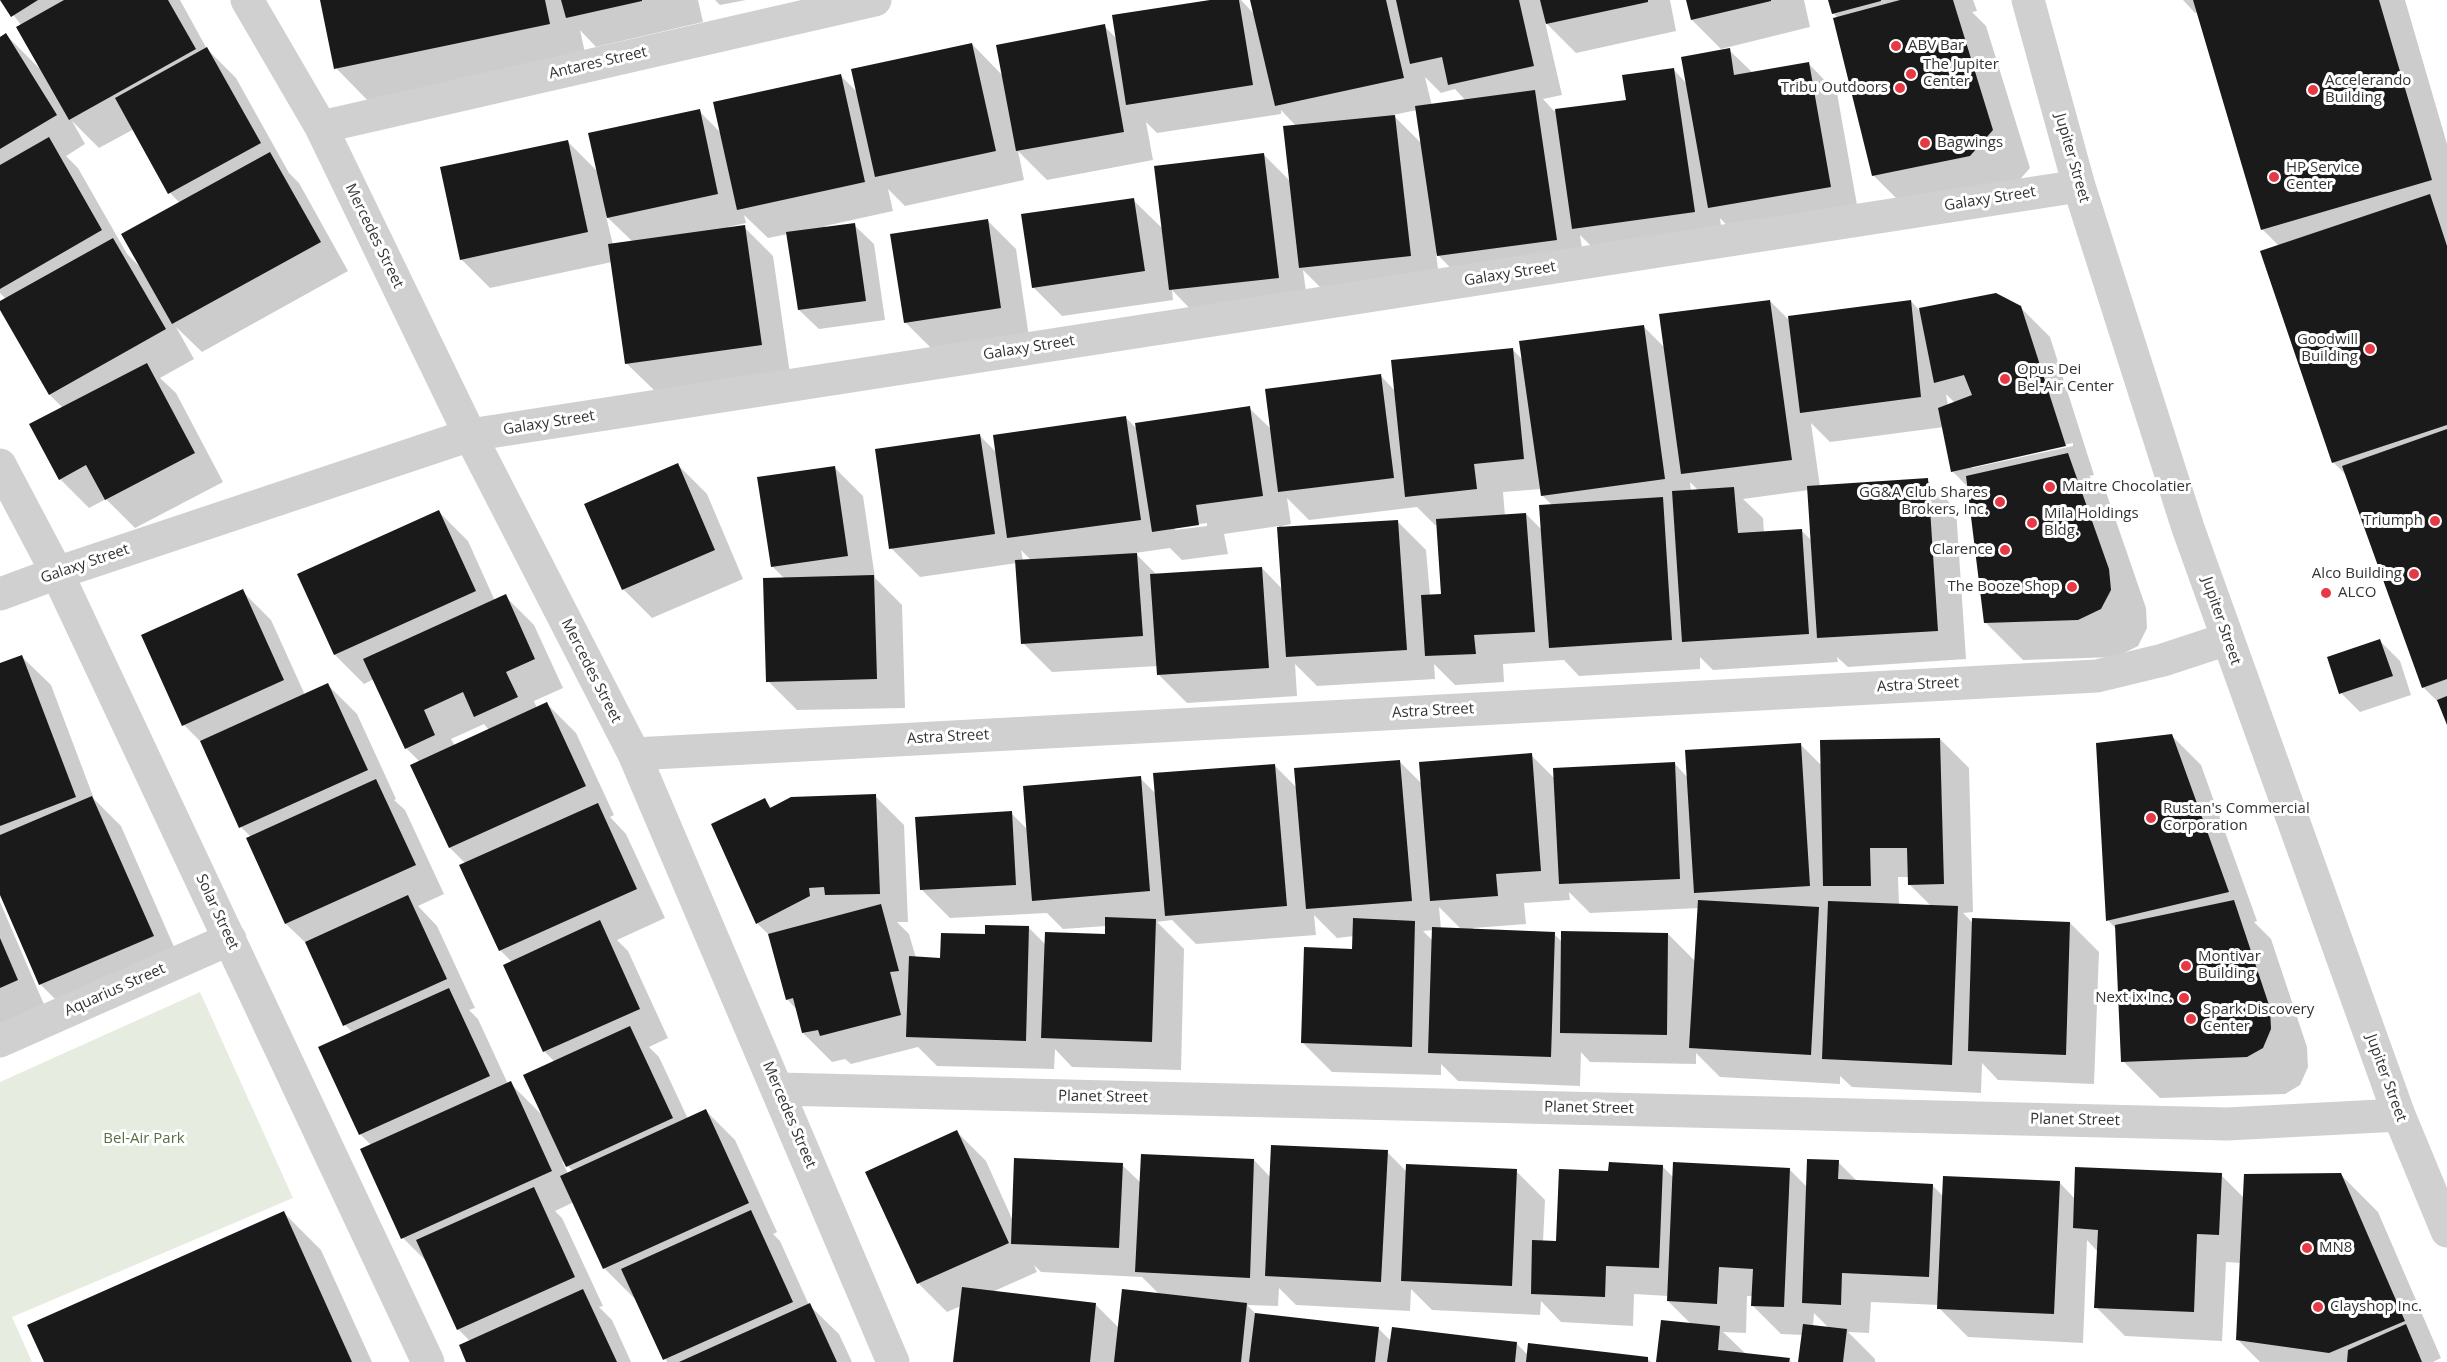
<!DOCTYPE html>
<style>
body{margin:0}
canvas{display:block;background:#fff}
</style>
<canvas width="2447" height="1362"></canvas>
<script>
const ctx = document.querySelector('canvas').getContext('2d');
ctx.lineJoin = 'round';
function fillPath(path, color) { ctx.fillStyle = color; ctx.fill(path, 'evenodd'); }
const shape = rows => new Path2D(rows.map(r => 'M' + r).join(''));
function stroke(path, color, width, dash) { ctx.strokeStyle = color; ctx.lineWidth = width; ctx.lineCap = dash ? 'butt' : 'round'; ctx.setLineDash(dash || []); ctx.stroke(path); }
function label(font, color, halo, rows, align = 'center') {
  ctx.font = font + ' "Open Sans",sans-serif'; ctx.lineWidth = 6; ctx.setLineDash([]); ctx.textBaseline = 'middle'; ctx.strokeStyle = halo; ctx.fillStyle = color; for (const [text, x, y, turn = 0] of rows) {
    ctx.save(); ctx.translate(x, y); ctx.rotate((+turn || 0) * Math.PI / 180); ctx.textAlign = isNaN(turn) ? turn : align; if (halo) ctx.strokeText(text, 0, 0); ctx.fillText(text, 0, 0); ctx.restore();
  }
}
fillPath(shape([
 [200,992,293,1198,12,1317,32,1362,0,1362,0,1082]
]), '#e6ecdf');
fillPath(shape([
 [2,0,180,0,207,49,236,78,289,173,299,183,348,271,202,352,176,327,194,359,160,378,176,393,223,482,135,528,106,499,89,508,60,479,31,425,63,408,50,395,0,307,0,303,6,299,0,293,0,38,6,35,40,69,21,25],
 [72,121,99,148,134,129,170,193,180,203,140,267,127,254,78,168,66,156,85,144],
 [321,0,698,0,703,22,596,47,580,30,587,62,373,106,336,68],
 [715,0,746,0,720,5],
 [1220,0,1241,0,1255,15,1252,0,1670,0,1676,31,1576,53,1545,22,1562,95,1543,99,1554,111,1628,101,1673,69,1687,84,1729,50,1753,73,1808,63,1837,93,1859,216,1738,237,1720,218,1723,241,1602,257,1580,235,1585,268,1467,285,1436,253,1440,285,1329,296,1303,270,1308,306,1200,319,1172,290,1173,300,1062,316,1033,287,1133,200,1164,230,1264,155,1291,182,1297,127,1281,110,1281,114,1157,133,1146,122,1153,160,1047,180,1018,151,1024,180,905,206,888,189,893,211,825,226,825,228,854,225,874,244,885,320,819,329,799,310,788,234,768,238,744,215,746,223,728,227,728,229,744,227,773,256,790,374,656,392,626,363,612,262,490,288,461,259,567,141,598,172,699,111,722,134,841,76,858,93,972,44,1004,77,1104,26,1117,39],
 [1425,77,1441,93,1455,89,1466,101,1432,106],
 [1417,110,1422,144,1393,115],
 [606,216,633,242,613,245],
 [1687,0,1804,0,1810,27,1721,49,1692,20],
 [1829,0,1973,0,1977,11,1972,12,1986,26,2030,168,2008,193,1911,213,1874,176,1835,19,1838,18,1833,13],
 [2183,0,2405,0,2447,144,2447,721,2441,705,2423,687,2347,476,2333,462,2279,246,2262,229,2198,12,2195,13],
 [987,220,1016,249,1029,337,934,351,905,322],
 [1995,294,2020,307,2050,337,2094,475,2089,476,2106,492,2146,608,2147,628,2138,646,2116,657,2023,660,1985,622,1969,488,1952,471,1944,427,1830,442,1811,423,1820,487,1927,480,1956,509,1966,659,1848,667,1837,657,1838,662,1713,670,1700,657,1700,669,1579,676,1564,660,1503,664,1504,682,1455,685,1434,664,1435,679,1317,686,1295,664,1297,696,1187,703,1158,674,1158,666,1052,672,1023,643,1017,563,920,577,891,548,980,436,997,453,1126,418,1138,430,1249,408,1272,430,1381,376,1395,391,1512,349,1524,361,1644,327,1665,348,1770,301,1790,321,1911,301,1919,310],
 [1946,394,1955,403,1948,406],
 [2073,443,2073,446,1972,468,1972,465],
 [1690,482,1699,491,1691,491],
 [1541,489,1542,495,1553,506,1543,531,1526,514,1505,516,1503,492],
 [1809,490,1812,541,1801,530,1764,533,1763,518,1743,499],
 [1287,498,1309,520,1417,507,1435,525,1438,525,1443,595,1430,596,1426,550,1397,521,1282,528,1282,526,1291,524],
 [1207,523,1207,526,1175,530,1175,527],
 [1279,526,1283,590,1262,568,1157,575,1135,553,1170,548,1182,560,1228,554,1224,534],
 [1021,550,1032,561,1023,561],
 [678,465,707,494,743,579,652,618,623,589],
 [834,467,863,496,875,578,902,605,905,708,797,710,768,681,785,579,772,566],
 [439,512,468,541,495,601,505,596,534,625,563,688,534,701,537,708,547,704,576,733,614,815,610,817,626,834,665,918,617,940,628,951,668,1038,649,1047,659,1057,688,1119,706,1111,735,1140,777,1232,773,1234,780,1241,809,1305,839,1334,852,1362,667,1362,635,1297,634,1298,605,1269,574,1202,555,1211,562,1218,603,1306,599,1307,612,1320,631,1362,468,1362,471,1342,458,1329,428,1263,403,1238,372,1146,360,1134,353,1033,345,1025,308,945,286,924,248,839,251,837,241,827,203,744,184,725,242,591,271,620,305,695,328,685,357,714,396,799,394,800,405,810,444,894,418,906,437,926,475,1008,469,1010,478,1019,508,1084,510,1083,544,1117,555,1062,544,1051,512,962,500,950,466,864,450,848,420,762,406,748,374,679,364,684,335,655,299,575],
 [484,724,489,730,455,746,451,739],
 [562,1161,573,1171,568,1174],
 [2380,641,2400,661,2411,695,2360,712,2341,693],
 [21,656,51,685,94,799,121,826,182,965,69,1013,40,984,0,891,0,664],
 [2172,736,2201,765,2257,921,2254,922,2271,939,2307,1047,2308,1067,2300,1085,2285,1094,2160,1098,2123,1061,2116,929,2108,920],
 [1940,739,1969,768,1973,912,1963,913,1974,924,2070,923,2099,952,2094,1084,1998,1080,1982,1063,1981,1093,1852,1087,1840,1076,1840,1084,1720,1077,1696,1053,1696,1064,1590,1062,1581,1052,1580,1086,1458,1081,1441,1064,1441,1075,1332,1072,1303,1043,1353,950,1354,936,1337,938,1314,915,1316,935,1196,944,1172,920,1157,922,1184,949,1181,1070,1072,1067,1055,1049,1054,1069,937,1066,918,1047,851,1064,845,1059,832,1062,803,1033,797,1010,787,999,770,936,757,923,764,800,773,809,875,796,904,825,908,922,897,922,909,934,916,958,942,959,986,936,1029,928,1046,945,1106,936,1106,926,1063,929,1047,913,950,918,921,889,1011,813,1028,830,1140,778,1156,794,1274,765,1297,788,1399,761,1422,784,1531,755,1555,779,1674,763,1688,778,1800,744,1822,766],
 [1898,877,1909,877,1909,884,1932,907,1899,905],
 [1569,892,1590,913,1699,908,1696,962,1668,934,1562,942,1554,934,1473,930,1473,928,1526,924,1524,903,1570,900],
 [1439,907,1462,930,1441,929],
 [1434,930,1433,941,1423,931],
 [0,902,46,1009,0,1029],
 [957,1132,986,1161,1013,1221,1122,1165,1141,1183,1254,1160,1271,1178,1387,1152,1407,1172,1516,1171,1545,1200,1543,1242,1557,1242,1610,1172,1662,1166,1674,1178,1789,1169,1808,1188,1838,1162,1858,1182,1932,1185,1944,1197,2059,1182,2075,1199,2221,1175,2244,1198,2340,1174,2378,1212,2441,1358,2433,1362,2260,1362,2238,1340,2241,1263,2226,1262,2222,1341,2125,1336,2096,1307,2098,1252,2087,1240,2083,1343,1968,1337,1939,1308,1939,1305,1871,1302,1869,1333,1848,1332,1875,1359,1875,1362,1800,1362,1803,1335,1781,1334,1752,1305,1753,1296,1747,1296,1746,1333,1723,1332,1746,1354,1789,1359,1792,1362,1658,1362,1692,1325,1668,1301,1668,1296,1634,1294,1633,1326,1561,1322,1541,1301,1540,1315,1432,1310,1411,1289,1410,1311,1296,1305,1279,1288,1278,1306,1247,1305,1257,1315,1378,1328,1391,1341,1516,1343,1528,1355,1648,1359,1651,1362,955,1362,961,1306,947,1312,918,1283],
 [1034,1265,1041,1272,1142,1277,1160,1295,1119,1328,1095,1304,992,1292,1037,1272],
 [1814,1313,1829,1328,1813,1326],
 [283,1212,321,1250,372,1362,46,1362]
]), '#0003');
fillPath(shape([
 [0,0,38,0,11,17],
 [64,0,168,0,196,49,69,120,16,27],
 [320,0,545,0,550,24,334,69],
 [561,0,642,0,642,1,566,18],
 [1210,0,1239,0,1253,85,1126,105,1112,15],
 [1250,0,1386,0,1404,78,1275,106],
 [1396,0,1519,0,1534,66,1448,85,1442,57,1410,64],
 [1540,0,1648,0,1648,2,1546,24],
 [1686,0,1771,0,1771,1,1691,20],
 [1828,0,1881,0,1881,1,1832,14],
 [1900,0,1953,0,1993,130,1970,156,1872,176,1833,18],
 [2193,0,2379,0,2432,180,2261,230],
 [1105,24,1124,132,1016,151,996,45],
 [6,33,57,115,0,149,0,37],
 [972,43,996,151,875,177,851,69],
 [207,47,261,143,168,194,115,98],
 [1730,48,1734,75,1809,62,1831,187,1708,208,1681,57],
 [1674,68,1695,212,1572,229,1555,109,1626,100,1622,75],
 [841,74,865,182,737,210,713,102],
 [1535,90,1557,240,1437,256,1415,106],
 [700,109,718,194,607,218,588,133],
 [1395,115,1411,256,1299,268,1283,126],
 [49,137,102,230,0,289,0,165],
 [568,140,588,232,460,260,440,167],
 [270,152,321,242,172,324,121,234],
 [1264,153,1279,278,1169,290,1154,166],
 [2430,194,2447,246,2447,425,2332,463,2260,251],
 [1134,198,1145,271,1032,288,1021,214],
 [988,219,1001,308,904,323,890,234],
 [855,223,866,301,798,310,786,232],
 [745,225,762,345,625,364,608,244],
 [113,238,166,329,49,395,0,310,0,301],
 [1996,293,2021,306,2066,446,1951,472,1938,408,1972,395,1964,375,1934,383,1919,308],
 [1770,300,1792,460,1681,474,1659,314],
 [1911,300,1921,397,1800,413,1788,316],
 [1644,325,1665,479,1541,496,1519,341],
 [1513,348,1524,459,1474,464,1477,489,1405,497,1391,360],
 [147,363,195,453,105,500,86,465,59,480,29,424],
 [1381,374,1394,478,1278,492,1265,389],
 [1250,406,1263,496,1196,505,1199,525,1152,532,1135,423],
 [1126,416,1141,520,1007,538,993,435],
 [2447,429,2447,679,2422,688,2342,466],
 [980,434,995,534,889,549,875,449],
 [2068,453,2109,569,2111,590,2101,609,2078,620,1984,623,1966,476],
 [678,463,715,550,622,590,584,504],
 [835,466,848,556,771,567,757,477],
 [1928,478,1938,631,1817,638,1807,486],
 [1734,487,1738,533,1802,529,1809,634,1682,642,1672,491],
 [1663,497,1672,640,1549,648,1539,505],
 [439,510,476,591,334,655,297,574],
 [1526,513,1535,632,1474,635,1476,654,1425,656,1421,595,1441,594,1436,519],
 [1398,520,1407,650,1286,657,1277,527],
 [1137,553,1143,636,1021,644,1015,560],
 [1262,567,1269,668,1157,675,1150,574],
 [874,575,877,679,766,682,763,578],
 [243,589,284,680,182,726,141,635],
 [506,594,535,659,506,672,518,697,474,717,463,692,424,710,435,735,405,749,363,659],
 [2380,639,2393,676,2339,694,2327,657],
 [22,655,76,797,0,826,0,663],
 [328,683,368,770,239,828,200,741],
 [2447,696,2447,725,2437,700],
 [547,702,586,786,449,848,410,765],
 [2172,734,2229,892,2106,921,2096,743],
 [1940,738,1944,884,1908,885,1907,848,1870,848,1871,886,1823,886,1820,740],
 [1801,743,1810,886,1694,893,1685,750],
 [1532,753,1541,871,1496,874,1498,896,1430,901,1419,762],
 [1400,760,1412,901,1306,909,1294,768],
 [1675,762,1680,879,1559,884,1553,768],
 [1275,764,1287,906,1165,916,1153,773],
 [1141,776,1150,891,1032,901,1023,786],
 [376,779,416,865,285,924,246,838],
 [876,794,880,894,825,895,824,887,809,888,810,896,756,924,711,824,765,798,770,808,791,797],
 [92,796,154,936,39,985,0,895,0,835],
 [598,803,637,889,499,951,459,865],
 [1012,811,1016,885,920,890,915,817],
 [408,895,447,979,343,1026,305,942],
 [1698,900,1819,907,1811,1055,1689,1048],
 [2234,900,2270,1008,2271,1029,2263,1048,2247,1057,2121,1062,2115,925],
 [1828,901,1958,906,1952,1065,1822,1059],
 [881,904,899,971,890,972,901,1015,820,1036,818,1030,802,1033,793,998,786,1000,768,934],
 [1105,917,1156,919,1152,1042,1041,1038,1045,932,1105,934],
 [1353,918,1415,921,1412,1047,1301,1043,1304,947,1352,949],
 [1972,918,2070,922,2066,1055,1968,1051],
 [600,920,640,1009,543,1052,503,965],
 [985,925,1029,926,1026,1041,906,1037,909,956,940,958,941,933,985,934],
 [1432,927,1555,932,1551,1057,1428,1053],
 [1561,931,1668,933,1667,1035,1560,1033],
 [0,938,18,980,0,988],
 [449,988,490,1076,359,1135,318,1047],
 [630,1026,673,1118,566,1167,523,1075],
 [511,1081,552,1171,401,1239,360,1149],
 [706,1109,749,1203,603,1269,560,1176],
 [957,1130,1009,1243,917,1284,865,1172],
 [1271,1145,1388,1150,1381,1282,1265,1276],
 [1141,1154,1254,1159,1250,1278,1135,1272],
 [1014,1158,1123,1163,1119,1248,1011,1244],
 [1807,1159,1839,1160,1838,1179,1933,1184,1929,1277,1842,1273,1841,1305,1802,1303],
 [1609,1162,1663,1165,1659,1268,1606,1266,1605,1297,1531,1294,1532,1240,1556,1241,1559,1169,1608,1171],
 [1673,1162,1790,1168,1784,1307,1751,1306,1753,1269,1719,1267,1717,1304,1667,1301],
 [1406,1164,1517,1169,1512,1286,1401,1281],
 [2075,1167,2222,1173,2219,1235,2197,1234,2194,1312,2094,1308,2098,1230,2073,1228],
 [2341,1173,2405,1321,2329,1353,2236,1340,2244,1174],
 [1943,1176,2060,1181,2054,1314,1937,1309],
 [534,1187,575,1277,457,1330,416,1240],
 [751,1210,793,1302,663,1360,621,1269],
 [284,1211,352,1362,44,1362,27,1325],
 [962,1287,1096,1303,1090,1362,953,1362],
 [583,1289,617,1362,466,1362,459,1345],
 [1122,1289,1247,1303,1241,1362,1114,1362],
 [810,1303,837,1362,679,1362],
 [1255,1313,1379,1327,1375,1362,1249,1362],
 [1661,1320,1720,1326,1718,1350,1790,1358,1789,1362,1656,1362],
 [1803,1324,1847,1329,1843,1362,1798,1362],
 [2406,1324,2422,1362,2347,1362,2348,1350],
 [1392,1327,1517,1342,1515,1362,1387,1362],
 [1528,1343,1648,1357,1648,1362,1526,1362]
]), '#1a1a1a');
stroke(shape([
 [247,0,321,127,470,435,634,754,893,1362],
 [2028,0,2079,186,2188,528,2399,1115,2447,1231],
 [321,127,875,0],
 [0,465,57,573,428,1362],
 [0,594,57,573,470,435,2079,186],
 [634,754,2097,676,2163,660,2227,639],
 [0,1041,230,939],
 [778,1089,2227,1124,2399,1115]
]), '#d0d0d0', 33);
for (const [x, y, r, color] of [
 [1896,46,6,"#e63946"],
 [1911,74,6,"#e63946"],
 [1900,88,6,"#e63946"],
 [2313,90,6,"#e63946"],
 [1925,143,6,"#e63946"],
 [2274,177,6,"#e63946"],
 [2370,349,6,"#e63946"],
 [2005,379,6,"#e63946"],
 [2050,487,6,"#e63946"],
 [2000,502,6,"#e63946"],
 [2435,521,6,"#e63946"],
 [2032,523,6,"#e63946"],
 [2005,550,6,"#e63946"],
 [2414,574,6,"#e63946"],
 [2072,587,6,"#e63946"],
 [2326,593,6,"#e63946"],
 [2151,818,6,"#e63946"],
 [2186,966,6,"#e63946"],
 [2184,998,6,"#e63946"],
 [2191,1019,6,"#e63946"],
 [2307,1248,6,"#e63946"],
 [2318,1307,6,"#e63946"]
]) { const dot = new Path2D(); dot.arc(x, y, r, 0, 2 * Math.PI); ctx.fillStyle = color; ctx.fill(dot); stroke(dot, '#fff', 2); }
label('15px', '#333', '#fff', [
 ["ABV Bar",1908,46],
 ["The Jupiter",1923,65],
 ["Center",1923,82],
 ["Accelerando",2325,81],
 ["Building",2325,98],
 ["Tribu Outdoors",1888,88,"right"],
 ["Bagwings",1937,143],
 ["HP Service",2286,168],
 ["Center",2286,185],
 ["Goodwill",2358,340,"right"],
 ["Building",2358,357,"right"],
 ["Opus Dei",2017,370],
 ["Bel-Air Center",2017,387],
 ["Maitre Chocolatier",2062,487],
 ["GG&A Club Shares",1988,493,"right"],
 ["Brokers, Inc.",1988,510,"right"],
 ["Mila Holdings",2044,514],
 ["Bldg.",2044,531],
 ["Triumph",2423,521,"right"],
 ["Clarence",1993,550,"right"],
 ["Alco Building",2402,574,"right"],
 ["The Booze Shop",2060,587,"right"],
 ["ALCO",2338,593],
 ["Rustan's Commercial",2163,809],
 ["Corporation",2163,826],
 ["Montivar",2198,957],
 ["Building",2198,974],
 ["Next ix Inc.",2172,998,"right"],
 ["Spark Discovery",2203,1010],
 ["Center",2203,1027],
 ["MN8",2319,1248],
 ["Clayshop Inc.",2330,1307]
], 'left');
label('15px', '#333', '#fff', [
 ["Antares Street",598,63,-13],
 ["Jupiter Street",2072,158,74],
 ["Galaxy Street",1990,199,-9],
 ["Mercedes Street",374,236,64],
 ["Galaxy Street",1510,274,-9],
 ["Galaxy Street",1029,348,-9],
 ["Galaxy Street",549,423,-9],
 ["Galaxy Street",85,564,-19],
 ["Jupiter Street",2221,621,71],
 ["Mercedes Street",591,671,63],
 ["Astra Street",1918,685,-3],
 ["Astra Street",1433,711,-3],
 ["Astra Street",948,737,-3],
 ["Solar Street",217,912,65],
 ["Aquarius Street",115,990,-24],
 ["Jupiter Street",2386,1078,70],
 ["Planet Street",1103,1097,1],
 ["Planet Street",1589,1108,1],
 ["Mercedes Street",789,1115,67],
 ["Planet Street",2075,1120,1]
]);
label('15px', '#56703f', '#fff', [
 ["Bel-Air Park",144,1139]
]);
</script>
